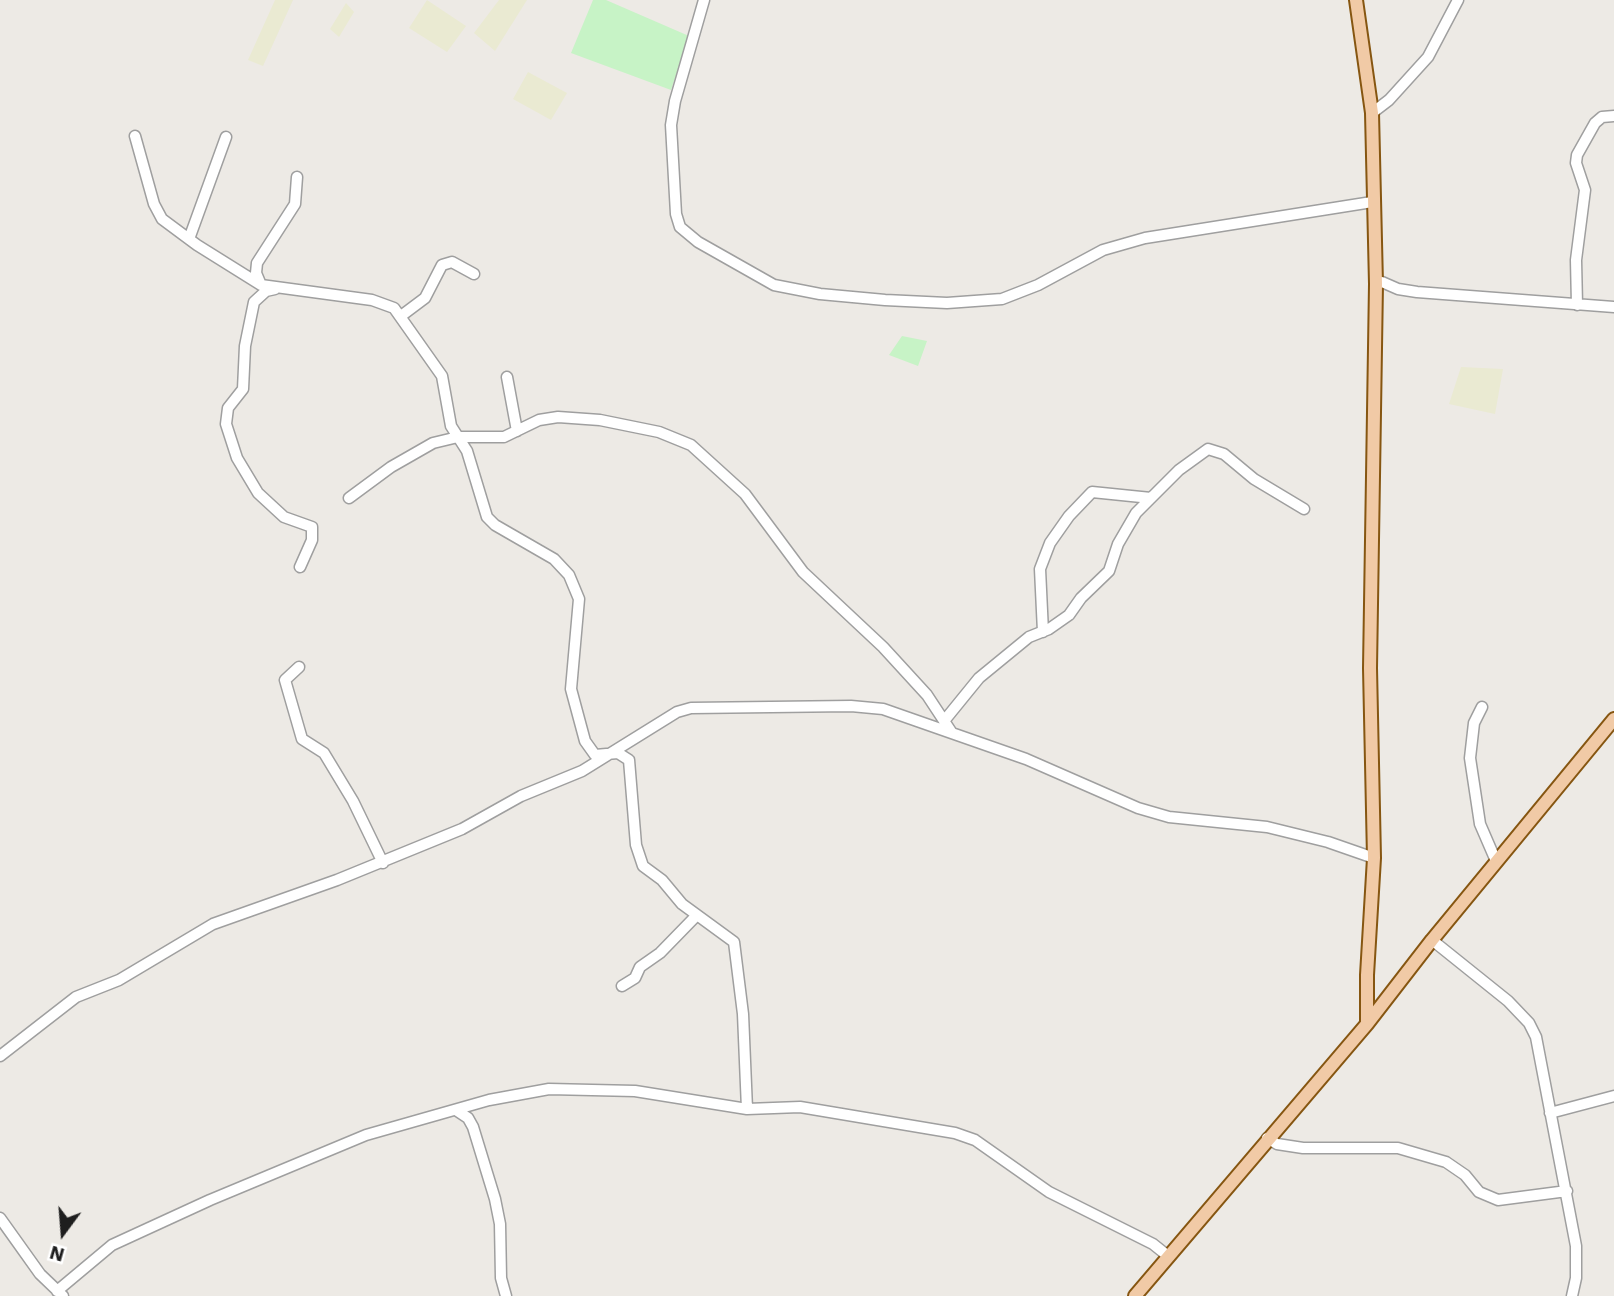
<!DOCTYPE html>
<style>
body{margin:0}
#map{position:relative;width:1614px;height:1296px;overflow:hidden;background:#edeae5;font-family:"Work Sans",sans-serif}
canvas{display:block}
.north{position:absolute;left:28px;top:1198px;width:70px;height:70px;-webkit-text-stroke:5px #fff;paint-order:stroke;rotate:196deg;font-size:19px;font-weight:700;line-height:28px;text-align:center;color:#1e1e1e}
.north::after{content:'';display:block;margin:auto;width:24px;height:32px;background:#1e1e1e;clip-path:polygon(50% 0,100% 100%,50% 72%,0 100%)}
</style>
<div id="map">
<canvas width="1614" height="1296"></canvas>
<div class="north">N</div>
</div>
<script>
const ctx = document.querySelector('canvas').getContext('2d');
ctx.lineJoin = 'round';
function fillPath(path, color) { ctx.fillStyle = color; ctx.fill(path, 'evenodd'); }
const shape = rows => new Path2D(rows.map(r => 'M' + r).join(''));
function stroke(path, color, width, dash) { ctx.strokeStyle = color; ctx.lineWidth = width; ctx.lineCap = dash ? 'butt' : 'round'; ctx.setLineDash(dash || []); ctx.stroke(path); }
fillPath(shape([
 [275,0,293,0,263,66,248,60],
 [427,0,466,26,447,52,409,28],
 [499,0,527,0,495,51,474,33],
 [346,3,354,12,339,37,330,29],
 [528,72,567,93,551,120,513,99],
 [1461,367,1503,369,1495,414,1449,404]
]), '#eaead2');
fillPath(shape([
 [593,0,606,0,689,36,671,90,571,53],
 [902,336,927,341,918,366,889,355]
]), '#c7f3c6');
const minor = shape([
 [704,0,675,101,671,125,676,214,680,227,698,242,774,285,820,294,885,300,947,303,1002,299,1038,285,1103,250,1145,238,1372,202],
 [1372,113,1389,100,1428,57,1458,0],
 [135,136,154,204,162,219,197,245,261,285,372,300,394,308,442,376,451,426,467,451,487,517,495,525,554,559,569,575,579,599,571,689,585,741,595,755,618,753,629,760,636,845,643,866,662,880,682,904,734,942,743,1014,747,1109],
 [189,239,226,137],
 [1376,284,1382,282,1398,289,1417,292,1614,307],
 [261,285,256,273,257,263,295,204,297,177],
 [275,289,266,291,254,302,245,346,243,389,228,408,226,424,237,458,258,493,284,517,312,527,312,540,300,567],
 [1577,305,1576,260,1585,190,1576,163,1577,155,1595,123,1602,117,1614,116],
 [401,316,425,298,442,265,452,262,474,274],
 [507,377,517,431],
 [349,498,391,467,433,443,458,437,504,437,539,420,558,417,600,420,659,432,691,445,745,494,803,572,883,647,927,695,952,733],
 [1043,632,1040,569,1050,543,1069,516,1092,492,1151,498],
 [299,667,285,680,302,739,324,753,353,801,383,863],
 [1482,707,1474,723,1470,758,1480,824,1496,861],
 [944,721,979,678,1029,637,1049,629,1069,615,1081,598,1109,571,1118,544,1136,513,1179,470,1208,449,1224,454,1254,479,1304,509],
 [1432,940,1508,1001,1529,1023,1536,1037,1576,1246,1576,1278,1572,1296],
 [622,986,635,978,640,967,660,953,697,915],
 [0,1056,76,997,119,980,213,924,337,880,462,829,521,796,582,771,677,712,691,708,851,706,883,709,1026,759,1138,808,1169,817,1267,827,1328,842,1374,858],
 [456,1110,468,1118,473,1127,495,1199,500,1224,501,1278,506,1296],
 [1550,1113,1614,1096],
 [1267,1138,1277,1144,1303,1148,1398,1148,1446,1162,1465,1175,1479,1192,1498,1200,1567,1191],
 [0,1218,40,1274,63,1296],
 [57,1291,112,1245,210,1200,366,1135,489,1100,549,1089,635,1091,747,1109,800,1107,955,1133,975,1140,1049,1192,1153,1244,1168,1256]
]);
const major = shape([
 [1356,0,1372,113,1376,284,1370,668,1374,858,1367,975,1367,1024],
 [1135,1296,1367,1024,1432,940,1614,719]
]);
stroke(minor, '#9f9f9f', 13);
stroke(major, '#865611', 16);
stroke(minor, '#fff', 10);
stroke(major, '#f1caa6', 12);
</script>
